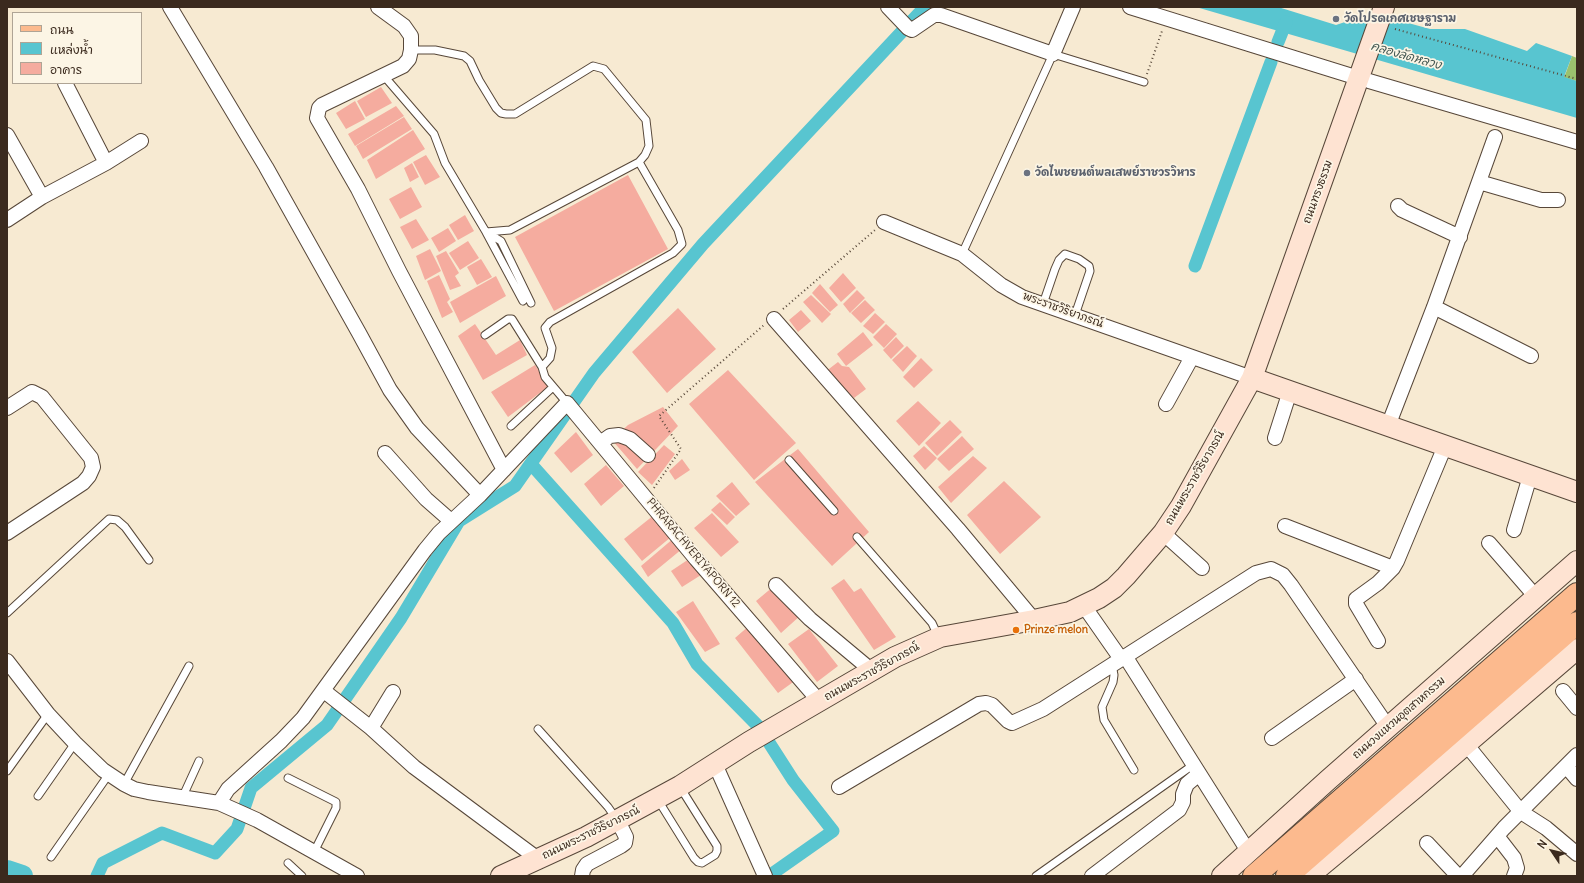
<!DOCTYPE html>
<meta charset="utf-8">
<style>
body{margin:0}
#map{position:relative;width:1584px;height:883px;overflow:hidden;background:#f7ead2;font-family:Delius,"Playpen Sans Thai",sans-serif}
canvas{display:block}
.frame{position:absolute;inset:0;border:8px solid #3b2a1e;pointer-events:none}
.legend{position:absolute;left:12px;top:12px;width:130px;height:72px;box-sizing:border-box;background:#fcf5e5;border:1px solid #afa495;margin:0;padding:5px 7px;list-style:none;font-size:12px;color:#3b2a1e}
.legend li{display:flex;align-items:center;gap:8px;height:20px}
.legend b{width:20px;border:1px solid #afa495}
.north{position:absolute;left:1532px;top:831px;width:40px;height:40px;-webkit-text-stroke:3px #fcf5e5;paint-order:stroke;rotate:305deg;font-size:11px;font-weight:700;line-height:16px;text-align:center;color:#3b2a1e}
.north::after{content:'';display:block;margin:auto;width:14px;height:18px;background:#3b2a1e;clip-path:polygon(50% 0,100% 100%,50% 72%,0 100%)}
</style>
<div id="map">
<canvas width="1584" height="883"></canvas>
<div class="frame"></div>
<ul class="legend">
<li><b style="height:5px;background:#fcba8e"></b>ถนน</li>
<li><b style="height:11px;background:#58c5d0"></b>แหล่งน้ำ</li>
<li><b style="height:11px;background:#f5ac9f"></b>อาคาร</li>
</ul>
<div class="north">N</div>
</div>
<script>
const ctx = document.querySelector('canvas').getContext('2d');
ctx.lineJoin = 'round';
function fillPath(path, color) { ctx.fillStyle = color; ctx.fill(path, 'evenodd'); }
const shape = rows => new Path2D(rows.map(r => 'M' + r).join(''));
function stroke(path, color, width, dash) { ctx.strokeStyle = color; ctx.lineWidth = width; ctx.lineCap = dash ? 'butt' : 'round'; ctx.setLineDash(dash || []); ctx.stroke(path); }
function label(font, color, halo, rows, align = 'center') {
  ctx.font = font + ' Delius,"Playpen Sans Thai",sans-serif'; ctx.lineWidth = 3.5; ctx.setLineDash([]); ctx.textBaseline = 'middle'; ctx.strokeStyle = halo; ctx.fillStyle = color; for (const [text, x, y, turn = 0] of rows) {
    ctx.save(); ctx.translate(x, y); ctx.rotate((+turn || 0) * Math.PI / 180); ctx.textAlign = isNaN(turn) ? turn : align; if (halo) ctx.strokeText(text, 0, 0); ctx.fillText(text, 0, 0); ctx.restore();
  }
}
fillPath(shape([
 [1572,56,1577,58,1577,81,1564,78]
]), '#9bc26e');
fillPath(shape([
 [1196,7,1278,7,1336,25,1372,13,1430,29,1465,29,1527,51,1536,43,1572,56,1564,77,1577,81,1577,118]
]), '#58c5d0');
stroke(shape([
 [1278,42,1286,22],
 [1195,266,1271,62],
 [531,464,673,623,697,664,759,727,793,780,833,831,769,876],
 [97,876,103,863,162,833,215,853,237,829,251,788,327,725,401,618,459,521,515,486,594,373,703,244,925,7]
]), '#58c5d0', 13);
stroke(shape([
 [7,871,22,876]
]), '#58c5d0', 22);
fillPath(shape([
 [381,87,392,103,366,117,357,101],
 [355,101,365,119,346,129,336,113],
 [396,106,404,116,355,146,348,134],
 [404,117,412,129,363,159,356,146],
 [413,130,425,149,376,179,367,160],
 [426,155,440,177,425,185,413,162],
 [412,163,419,177,410,182,404,168],
 [628,175,668,249,554,311,515,237],
 [411,187,422,207,400,219,389,199],
 [465,215,474,231,458,240,449,225],
 [416,219,429,240,412,249,400,227],
 [448,228,456,241,439,252,431,238],
 [468,241,479,258,460,270,449,253],
 [430,249,441,271,425,280,416,256],
 [446,251,459,273,455,276,461,286,450,290,436,256],
 [481,259,492,277,477,285,467,267],
 [843,273,856,288,841,302,829,288],
 [439,275,450,299,447,302,453,312,442,318,427,281],
 [496,276,506,296,460,323,450,302],
 [820,284,838,305,830,312,812,293],
 [857,290,865,298,850,313,843,304],
 [811,295,831,314,822,323,803,302],
 [865,300,875,310,861,323,851,313],
 [678,308,716,349,667,393,632,352],
 [801,310,811,321,798,332,789,320],
 [875,313,885,322,873,334,863,326],
 [475,324,496,355,520,340,527,355,483,380,458,336],
 [886,324,897,334,884,348,873,337],
 [863,332,873,345,846,366,837,354],
 [896,337,904,346,891,359,883,350],
 [907,346,917,356,903,372,892,360],
 [921,358,933,370,914,388,903,377],
 [838,362,842,366,849,367,866,389,854,398,835,379,825,372],
 [535,365,549,386,508,417,491,392],
 [728,370,796,443,754,480,689,404],
 [918,401,941,423,919,446,896,421],
 [663,407,678,426,637,469,612,440,628,425],
 [950,420,962,432,937,456,925,443],
 [576,432,593,455,571,473,554,453],
 [962,436,974,449,949,471,937,459],
 [664,445,675,454,652,485,638,472],
 [924,446,937,458,925,470,913,456],
 [798,449,869,532,832,566,755,482],
 [973,456,987,468,951,503,938,487],
 [682,459,690,470,675,480,669,471],
 [606,465,624,486,601,506,584,484],
 [1004,481,1041,517,1000,554,967,515],
 [732,482,750,504,736,516,716,496],
 [720,502,735,517,727,525,711,510],
 [712,513,739,542,721,557,694,528],
 [654,515,671,537,642,561,624,539],
 [674,538,682,549,648,577,641,566],
 [689,559,701,575,682,587,671,571],
 [844,579,854,592,861,588,896,637,874,650,831,588],
 [774,586,801,615,781,633,756,601],
 [693,601,720,644,705,652,676,612],
 [750,625,796,680,778,693,735,638],
 [809,629,838,666,817,682,788,644]
]), '#f5ac9f');
const lane = shape([
 [411,50,435,50,464,56,470,61,479,80,496,108,501,113,506,114,515,114,593,66,604,69,646,120,649,146,645,155,639,162,510,230,486,232,501,241,531,303],
 [384,76,434,134,445,163,486,232,523,301],
 [962,254,1053,54,1144,82],
 [1043,304,1055,269,1059,260,1065,254,1079,259,1089,266,1090,271,1075,315],
 [485,335,508,319,512,319,542,367],
 [567,403,545,377,542,367,550,358,552,348,545,328,550,322,673,253,682,244,678,230,639,162],
 [511,426,553,387],
 [789,460,834,511],
 [857,537,932,623,938,636],
 [7,613,109,519,117,520,125,527,149,560],
 [1112,665,1114,675,1113,682,1102,707,1104,720,1134,770],
 [538,729,608,807,617,820],
 [7,771,48,714],
 [288,778,336,802,336,808,314,852],
 [124,784,189,666],
 [38,796,75,743],
 [183,796,199,761],
 [658,800,694,858,698,862,702,863,715,855,717,851,717,846,680,787],
 [51,857,109,774],
 [288,863,302,876],
 [1036,876,1193,765]
]);
const street = shape([
 [170,7,266,167,359,333,390,390,417,428,480,495],
 [378,7,404,26,411,36,411,50,409,59,403,66,322,105,319,108,317,118,358,189,399,271,504,470],
 [888,7,908,28,912,30,934,15,941,15,1053,54,1073,7],
 [1130,7,1352,76],
 [1369,81,1577,142],
 [65,83,106,163],
 [7,135,42,197],
 [1479,182,1541,200,1558,200],
 [1398,206,1402,210,1460,237],
 [7,220,42,197,106,163,141,141],
 [884,222,962,254,1001,285,1022,297,1252,378],
 [1434,307,1531,356],
 [774,319,958,529,1034,620],
 [1166,404,1192,357],
 [7,408,32,392,42,397,91,458,93,467,89,476,83,483,7,533],
 [1388,426,1434,307,1495,137],
 [1275,438,1290,391],
 [600,443,610,436,619,435,630,439,648,455],
 [385,453,426,499,451,521],
 [1285,526,1393,568],
 [1514,530,1530,476],
 [1163,533,1202,568],
 [1489,543,1536,597],
 [776,585,810,619,871,670],
 [1084,606,1121,659],
 [1378,641,1356,604,1356,599,1378,583,1393,568,1397,561,1445,446],
 [1125,656,1248,851],
 [7,661,48,714,75,743,103,770,124,784,134,789,148,792,219,803,257,820,357,876],
 [324,691,371,728,414,767,538,859],
 [1563,691,1577,708],
 [371,728,393,692],
 [1272,738,1356,679],
 [1466,744,1521,812,1546,828,1577,854],
 [715,764,765,876],
 [1566,766,1577,779],
 [839,787,979,704,986,703,992,705,1008,721,1012,723,1043,709,1256,573,1271,569,1283,575,1291,585,1388,727],
 [219,803,228,789,281,741,303,718,425,550,439,533,480,495,567,403,696,559,819,701],
 [1497,836,1514,858,1517,868,1514,876],
 [1427,843,1458,876],
 [582,876,583,870,587,864,621,846,625,843,626,837,618,821],
 [1092,876,1179,810,1183,802,1183,794,1187,784,1199,774],
 [1462,876,1504,828,1577,755]
]);
const secondary = shape([
 [1252,378,1577,492],
 [501,876,586,837,680,786,749,742,895,657,940,637,1034,620,1070,612,1099,598,1114,588,1126,576,1163,533,1181,506,1252,378,1384,7],
 [1222,876,1328,780,1577,561],
 [1309,876,1415,788,1577,649]
]);
const primary = shape([
 [1254,876,1577,594],
 [1287,876,1577,623]
]);
stroke(lane, '#574739', 9);
stroke(street, '#574739', 16);
stroke(secondary, '#574739', 22);
stroke(primary, '#574739', 24);
stroke(shape([
 [1395,29,1577,79],
 [1147,74,1162,31],
 [783,309,875,230],
 [654,488,681,449,659,416,764,325]
]), '#574739', 2, [1, 3]);
stroke(lane, '#fff', 7);
stroke(street, '#fff', 14);
stroke(secondary, '#fee3d2', 20);
stroke(primary, '#fcba8e', 22);
for (const [x, y, r, color] of [
 [1336,19,4,"#6b7280"],
 [1027,173,4,"#6b7280"],
 [1016,630,4,"#e8710a"]
]) { const dot = new Path2D(); dot.arc(x, y, r, 0, 2 * Math.PI); ctx.fillStyle = color; ctx.fill(dot); stroke(dot, '#fcf5e5', 1.5); }
label('bold 11px', '#5b616d', '#fcf5e5', [
 ["วัดโปรดเกศเชษฐาราม",1344,19],
 ["วัดไพชยนต์พลเสพย์ราชวรวิหาร",1035,173]
], 'left');
label('11px', '#3b2a1e', '#fcf5e5', [
 ["ถนนทรงธรรม",1318,192,-70],
 ["พระราชวิริยาภรณ์",1063,310,20],
 ["ถนนพระราชวิริยาภรณ์",1195,478,-60],
 ["PHRARACHVERIYAPORN 12",693,553,50],
 ["ถนนพระราชวิริยาภรณ์",872,672,-29],
 ["ถนนวงแหวนอุตสาหกรรม",1399,718,-41],
 ["ถนนพระราชวิริยาภรณ์",591,833,-26]
]);
label('bold 11px', '#c56008', '#fcf5e5', [
 ["Prinze melon",1024,630]
], 'left');
label('italic 12px', '#445853', '#fcf5e5', [
 ["คลองลัดหลวง",1406,56,16]
]);
</script>
